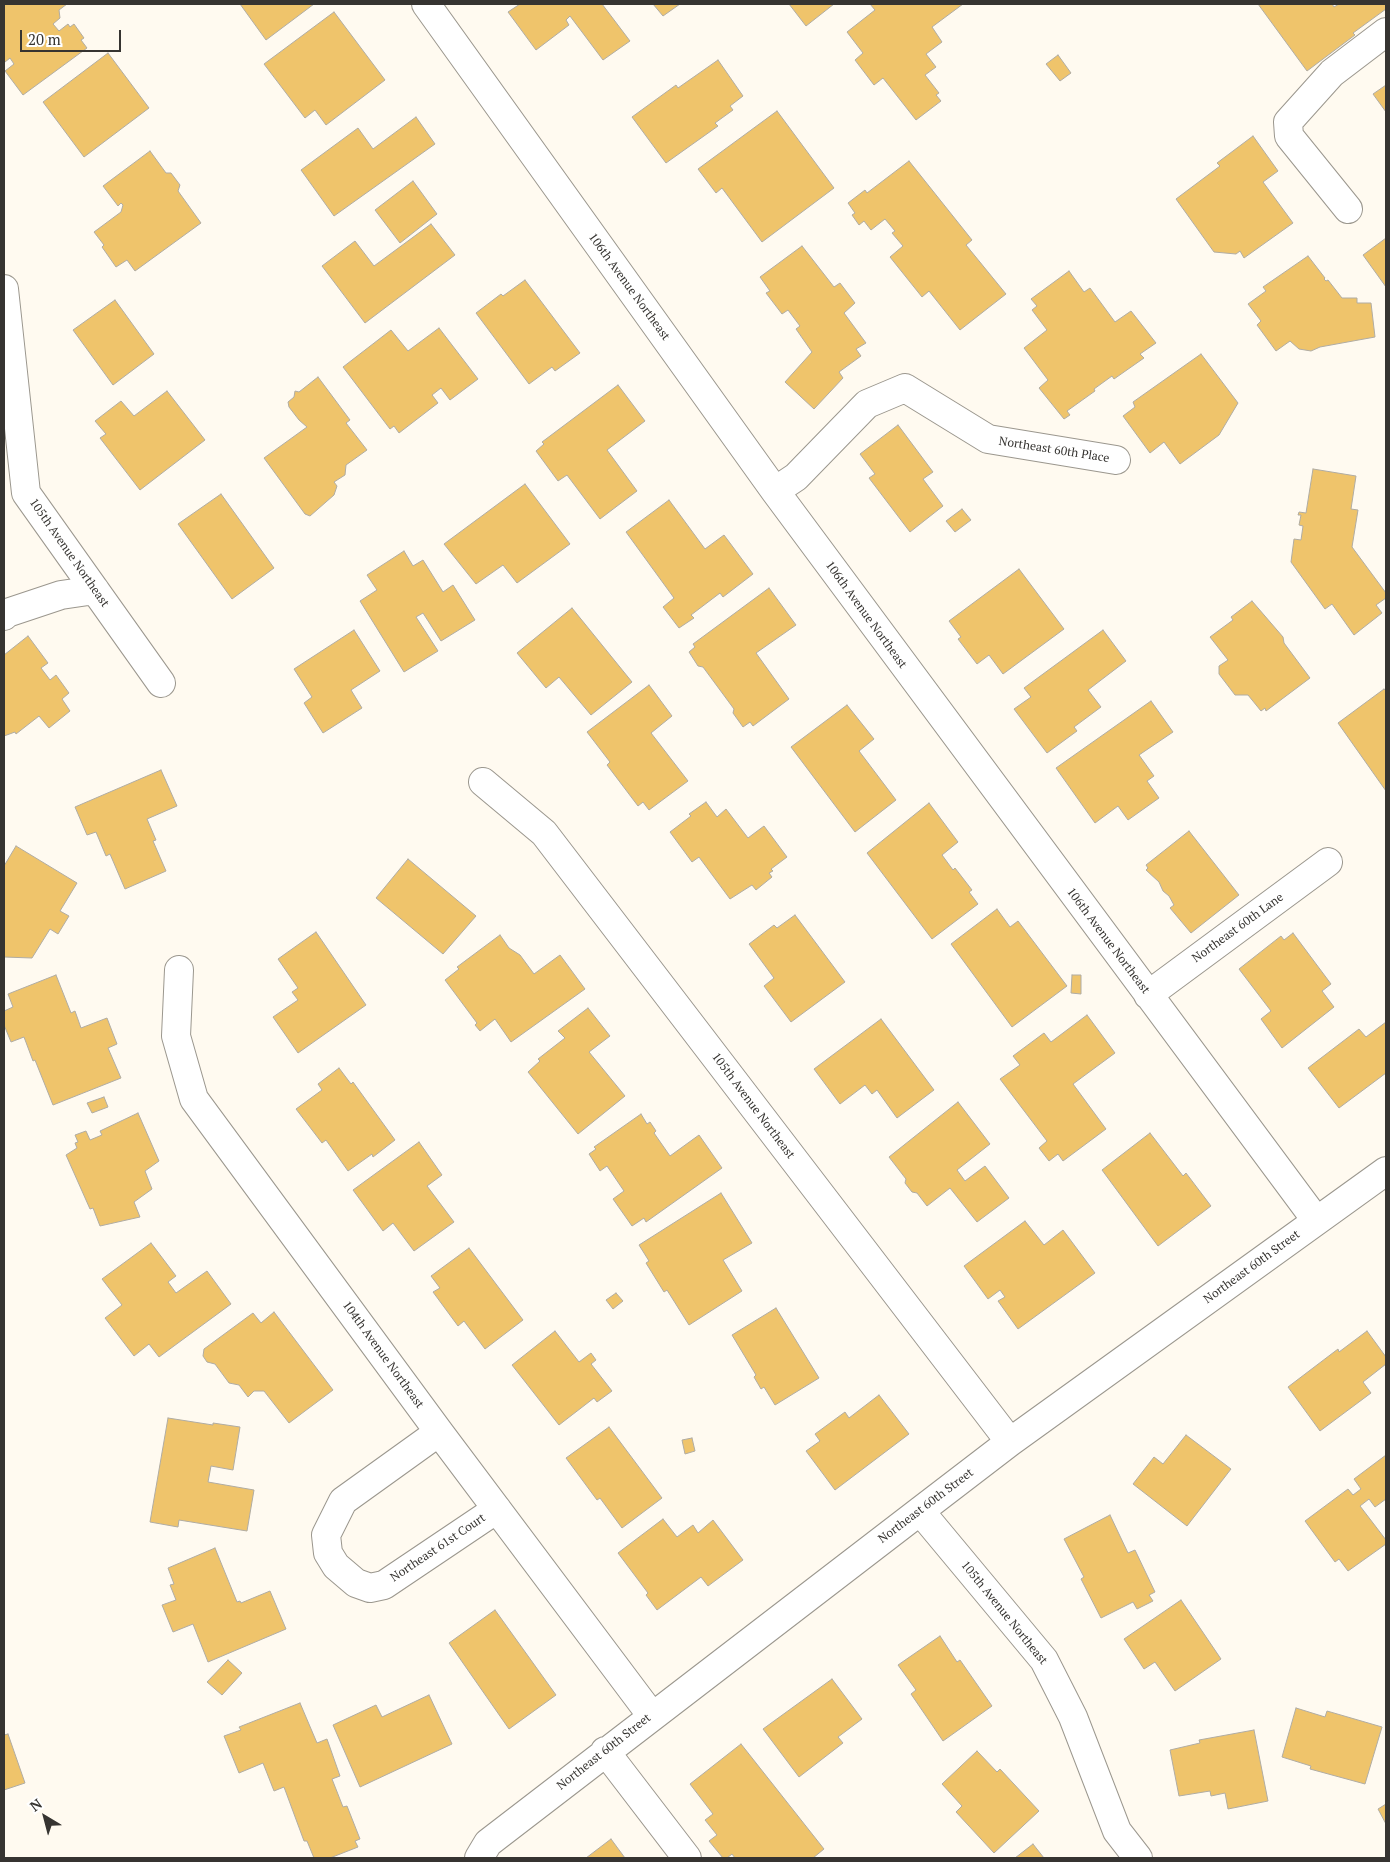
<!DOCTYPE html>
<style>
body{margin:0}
#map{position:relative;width:1390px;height:1862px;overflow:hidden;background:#fffaf0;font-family:"PT Serif",serif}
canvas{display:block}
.frame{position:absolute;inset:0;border:5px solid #363431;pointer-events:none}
.north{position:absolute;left:20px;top:1792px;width:50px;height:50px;-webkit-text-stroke:4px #fff;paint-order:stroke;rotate:323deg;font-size:14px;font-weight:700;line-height:20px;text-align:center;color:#363431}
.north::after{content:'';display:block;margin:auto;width:18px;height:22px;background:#363431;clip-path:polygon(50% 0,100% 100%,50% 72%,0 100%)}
.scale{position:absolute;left:20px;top:30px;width:101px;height:22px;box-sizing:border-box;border:2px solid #363431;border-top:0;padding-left:6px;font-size:15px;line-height:18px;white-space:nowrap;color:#363431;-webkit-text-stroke:4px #fff;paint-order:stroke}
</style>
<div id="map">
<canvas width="1390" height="1862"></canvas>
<div class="frame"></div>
<div class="north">N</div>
<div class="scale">20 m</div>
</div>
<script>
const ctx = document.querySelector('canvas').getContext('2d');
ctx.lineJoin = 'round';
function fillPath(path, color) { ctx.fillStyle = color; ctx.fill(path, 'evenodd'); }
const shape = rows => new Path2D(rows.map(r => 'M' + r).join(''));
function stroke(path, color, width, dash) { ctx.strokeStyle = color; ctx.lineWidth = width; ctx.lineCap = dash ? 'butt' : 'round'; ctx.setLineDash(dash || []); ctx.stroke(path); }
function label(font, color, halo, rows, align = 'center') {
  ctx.font = font + ' "PT Serif",serif'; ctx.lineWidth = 4; ctx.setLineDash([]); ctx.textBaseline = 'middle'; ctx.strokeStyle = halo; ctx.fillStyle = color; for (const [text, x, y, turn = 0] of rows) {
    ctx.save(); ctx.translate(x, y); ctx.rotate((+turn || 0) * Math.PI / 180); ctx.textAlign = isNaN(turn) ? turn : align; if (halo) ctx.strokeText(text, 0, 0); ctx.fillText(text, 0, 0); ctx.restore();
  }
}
const building = shape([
 [4,4,67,4,59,10,60,18,53,24,59,31,68,24,70,27,74,24,84,38,81,40,87,48,23,95,5,71,14,64,10,58,5,62,4,61,4,4],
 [240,4,314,4,266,40,240,4],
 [520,4,602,4,630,41,603,60,570,16,566,20,569,25,536,50,508,12,520,4],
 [653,4,680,4,663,16,653,4],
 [789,4,834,4,806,26,789,4],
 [870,4,963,4,932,27,942,42,926,54,936,67,925,75,939,93,936,95,941,101,916,120,883,78,874,85,855,60,863,53,847,32,875,10,870,4],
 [1258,4,1332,4,1334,7,1339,4,1386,4,1386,9,1353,33,1355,35,1307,71,1258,4],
 [334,12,385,80,326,125,315,110,305,118,264,64,334,12],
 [108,53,149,108,84,157,43,102,108,53],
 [1058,55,1071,73,1060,81,1046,64,1058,55],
 [718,60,743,96,730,106,733,110,715,123,718,126,666,163,632,117,676,85,678,88,718,60],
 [1386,85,1386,112,1373,94,1386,85],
 [777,111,834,188,762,242,722,188,716,193,698,169,777,111],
 [416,117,435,144,334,216,301,170,358,128,373,149,416,117],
 [1253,136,1278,171,1263,182,1293,223,1244,258,1240,251,1236,254,1214,252,1176,199,1220,166,1217,163,1253,136],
 [150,151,166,173,171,173,180,185,178,191,201,223,135,271,127,260,116,267,102,247,104,245,94,232,121,212,123,205,121,203,118,206,103,186,150,151],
 [909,161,972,240,966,245,1006,294,960,330,929,291,922,297,890,257,903,246,892,233,895,231,885,219,871,230,864,221,859,225,852,215,855,213,848,203,865,190,867,193,909,161],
 [413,181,437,214,400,243,375,210,413,181],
 [431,224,455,255,365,323,322,266,355,241,374,266,431,224],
 [1386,238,1386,287,1363,255,1386,238],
 [802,246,834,287,840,283,855,303,844,313,866,343,856,349,861,356,839,372,843,378,814,409,785,382,812,352,796,329,800,326,788,310,782,314,766,293,770,291,760,277,802,246],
 [1308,256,1325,278,1324,279,1326,281,1328,280,1342,298,1357,298,1357,303,1371,303,1375,337,1320,347,1311,351,1299,349,1290,341,1276,351,1257,325,1261,321,1248,304,1266,291,1263,287,1308,256],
 [1069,271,1084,292,1090,288,1115,322,1131,311,1156,343,1140,354,1144,358,1114,379,1112,376,1094,389,1095,391,1067,411,1070,415,1064,419,1039,388,1048,380,1024,348,1047,330,1032,310,1037,306,1031,299,1069,271],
 [525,280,580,353,555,371,552,367,529,384,476,313,501,294,503,296,525,280],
 [115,300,154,354,113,385,73,330,115,300],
 [439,328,478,379,450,400,441,388,432,395,438,403,399,433,394,426,390,429,343,367,391,330,408,351,439,328],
 [1201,354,1238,403,1219,435,1180,464,1164,442,1150,453,1123,416,1135,407,1133,402,1201,354],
 [318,377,350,420,346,423,367,450,346,465,345,475,334,482,337,486,334,495,310,516,305,514,264,458,307,427,299,420,289,407,288,402,294,397,295,391,299,392,318,377],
 [618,385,645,421,607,450,637,491,600,519,567,475,558,481,536,451,544,444,542,442,618,385],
 [167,391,205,440,140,490,100,438,106,434,95,421,121,401,134,416,167,391],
 [898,425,933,472,923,479,943,506,910,532,869,478,875,474,860,454,898,425],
 [1313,469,1356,476,1351,509,1358,510,1352,547,1386,593,1386,598,1376,605,1382,613,1354,635,1332,604,1325,609,1291,562,1294,539,1301,540,1303,526,1299,525,1301,515,1298,515,1299,512,1306,513,1313,469],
 [525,484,570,544,517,583,503,565,476,584,444,544,525,484],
 [221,494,274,568,232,599,178,524,221,494],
 [669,500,705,549,724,535,753,574,723,597,720,593,691,615,694,618,679,628,663,607,674,598,626,532,669,500],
 [962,509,971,520,955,532,946,521,962,509],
 [404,551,413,566,423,560,443,592,453,585,475,620,441,641,423,613,416,617,438,651,404,672,360,601,377,590,367,575,404,551],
 [1019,569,1064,629,1003,674,989,655,977,664,958,639,961,637,949,621,1019,569],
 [769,588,796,625,756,653,789,699,753,726,750,722,743,727,733,713,734,709,703,667,698,666,689,652,695,647,693,644,769,588],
 [1252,601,1283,637,1284,643,1310,678,1266,711,1265,708,1261,711,1248,695,1235,695,1219,674,1219,666,1228,660,1210,637,1233,620,1231,617,1252,601],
 [572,608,632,682,591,715,559,677,546,688,517,653,572,608],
 [354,630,380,671,351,690,362,708,323,733,304,703,312,697,294,669,354,630],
 [1103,630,1126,661,1088,690,1101,707,1074,727,1077,731,1047,753,1014,709,1031,697,1024,688,1103,630],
 [28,636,48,663,41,668,50,680,56,675,69,693,62,699,70,711,49,728,39,716,16,734,15,732,4,736,4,655,28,636],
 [649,685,672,716,651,733,688,781,649,810,643,802,638,806,607,765,610,762,587,732,649,685],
 [1384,689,1386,691,1386,791,1338,723,1384,689],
 [1151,701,1173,732,1139,755,1154,776,1147,781,1159,798,1128,820,1118,806,1095,823,1056,768,1151,701],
 [847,705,874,739,859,751,896,800,855,832,791,747,847,705],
 [161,770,177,806,147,819,156,840,153,841,166,871,125,889,110,854,106,856,96,832,87,835,75,807,161,770],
 [706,802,717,817,726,809,748,838,764,826,787,857,771,869,773,871,769,873,772,877,756,890,752,885,730,899,699,857,692,862,670,832,691,816,689,814,706,802],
 [929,803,958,842,942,855,953,870,955,868,972,890,969,892,978,904,932,939,867,853,929,803],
 [1189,831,1239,895,1191,933,1170,908,1174,905,1169,896,1163,891,1159,882,1146,870,1148,868,1146,865,1189,831],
 [16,846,77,883,60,911,69,916,58,934,50,929,32,958,4,957,4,866,16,846],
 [408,859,476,916,443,954,376,898,408,859],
 [997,909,1010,927,1018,921,1067,986,1012,1027,951,944,997,909],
 [795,915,845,982,791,1022,764,986,774,978,749,944,774,925,777,928,795,915],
 [316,932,366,1005,298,1053,273,1017,298,1000,292,992,298,988,278,959,316,932],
 [1293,933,1331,984,1322,991,1334,1007,1282,1048,1261,1019,1271,1011,1239,969,1281,936,1284,940,1293,933],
 [500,935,509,948,520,955,534,974,560,955,585,989,511,1042,495,1019,480,1031,475,1025,477,1023,445,980,459,969,457,967,500,935],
 [56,975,71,1013,75,1011,81,1028,107,1018,117,1044,108,1048,121,1078,53,1105,35,1060,33,1061,24,1037,11,1042,4,1025,4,1011,13,1007,8,994,56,975],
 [1072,975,1081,975,1081,994,1071,993,1072,975],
 [588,1008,610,1036,589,1052,625,1096,578,1134,528,1072,540,1061,538,1059,565,1038,558,1031,588,1008],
 [1087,1015,1115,1053,1073,1084,1106,1129,1063,1161,1058,1154,1049,1161,1039,1148,1047,1141,1000,1079,1020,1065,1013,1056,1044,1033,1051,1042,1087,1015],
 [881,1019,934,1090,897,1118,877,1090,872,1094,865,1085,840,1104,814,1069,881,1019],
 [1386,1022,1386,1073,1339,1108,1308,1068,1359,1029,1366,1037,1386,1022],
 [339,1068,351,1084,353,1082,395,1140,373,1157,372,1154,348,1171,326,1140,322,1143,296,1109,322,1090,318,1084,339,1068],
 [104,1097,108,1107,92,1113,87,1103,104,1097],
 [958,1102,990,1144,957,1170,965,1181,985,1166,1009,1198,977,1222,950,1188,927,1206,917,1193,912,1192,905,1183,906,1179,889,1157,958,1102],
 [138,1113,159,1161,145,1171,152,1189,134,1202,140,1217,100,1226,93,1208,90,1209,66,1155,77,1148,75,1143,78,1142,75,1135,86,1131,90,1140,102,1135,100,1131,138,1113],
 [641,1114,647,1124,650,1122,656,1131,654,1133,670,1156,699,1135,722,1168,646,1222,644,1218,632,1226,613,1199,624,1191,607,1166,600,1171,589,1154,596,1149,594,1147,641,1114],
 [1150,1133,1183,1176,1186,1173,1211,1206,1158,1246,1102,1170,1150,1133],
 [419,1142,442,1175,427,1186,454,1222,414,1251,393,1223,383,1231,353,1190,419,1142],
 [721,1193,752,1243,723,1260,742,1291,689,1325,667,1290,664,1292,646,1263,649,1261,639,1245,721,1193],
 [1025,1221,1044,1245,1063,1230,1095,1273,1018,1329,998,1301,1005,1297,1000,1290,988,1299,964,1266,1025,1221],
 [151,1243,176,1276,168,1282,176,1293,207,1271,231,1304,159,1357,149,1344,134,1356,105,1318,122,1305,102,1279,151,1243],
 [469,1248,523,1320,485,1349,464,1321,458,1326,433,1292,440,1288,431,1276,469,1248],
 [616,1293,623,1301,613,1309,606,1300,616,1293],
 [776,1308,819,1378,775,1405,764,1387,761,1389,754,1377,756,1375,732,1335,776,1308],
 [274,1312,333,1390,289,1423,264,1391,254,1391,248,1397,239,1385,229,1383,215,1364,207,1362,203,1356,204,1349,253,1313,261,1323,274,1312],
 [555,1331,579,1362,591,1353,596,1360,591,1364,612,1391,597,1402,594,1398,559,1425,512,1365,555,1331],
 [1367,1331,1386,1357,1386,1364,1363,1382,1371,1393,1320,1431,1288,1387,1338,1349,1339,1352,1367,1331],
 [879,1395,909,1434,835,1490,806,1451,820,1441,815,1434,845,1412,849,1418,879,1395],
 [168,1418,213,1425,213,1423,240,1427,233,1470,211,1466,208,1482,254,1490,247,1531,179,1520,178,1527,150,1522,168,1418],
 [609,1427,662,1498,622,1528,600,1498,597,1500,566,1458,609,1427],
 [1186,1435,1231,1469,1187,1526,1133,1484,1154,1457,1163,1464,1186,1435],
 [692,1438,695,1451,685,1454,682,1440,692,1438],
 [1386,1455,1386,1499,1375,1507,1369,1499,1360,1506,1386,1540,1386,1544,1348,1571,1339,1559,1335,1562,1305,1521,1348,1489,1353,1495,1361,1489,1354,1479,1386,1455],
 [1110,1515,1128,1553,1135,1550,1155,1592,1149,1595,1153,1601,1137,1609,1133,1602,1101,1618,1081,1579,1084,1577,1064,1539,1110,1515],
 [663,1519,677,1537,693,1525,698,1533,713,1520,743,1560,708,1586,701,1577,657,1610,646,1595,648,1593,618,1553,663,1519],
 [215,1548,237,1602,240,1601,241,1603,270,1591,286,1629,208,1662,193,1624,173,1632,162,1605,176,1600,170,1585,174,1584,168,1568,215,1548],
 [1181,1600,1221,1659,1175,1691,1155,1662,1144,1669,1124,1639,1181,1600],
 [495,1610,556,1695,509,1729,449,1643,495,1610],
 [940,1636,957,1662,960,1660,992,1706,943,1741,911,1694,916,1690,898,1665,940,1636],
 [228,1660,242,1673,222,1695,207,1682,228,1660],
 [832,1679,862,1719,838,1737,843,1743,799,1777,763,1729,832,1679],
 [429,1695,452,1744,360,1787,333,1725,376,1705,382,1717,429,1695],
 [300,1703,317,1743,327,1739,340,1776,332,1779,343,1807,347,1806,360,1839,355,1841,358,1847,330,1858,314,1858,307,1841,304,1841,284,1787,274,1791,263,1763,239,1773,224,1736,241,1730,239,1727,300,1703],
 [1296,1708,1325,1717,1327,1711,1382,1727,1365,1784,1310,1769,1311,1766,1282,1757,1296,1708],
 [1254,1730,1268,1801,1228,1809,1225,1793,1211,1796,1210,1791,1179,1796,1170,1750,1200,1743,1199,1740,1254,1730],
 [8,1734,25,1783,4,1790,4,1735,8,1734],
 [741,1744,824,1849,813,1858,735,1858,732,1854,727,1858,723,1858,709,1841,717,1835,705,1820,713,1814,690,1784,741,1744],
 [977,1751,997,1772,1000,1769,1039,1811,994,1853,956,1812,962,1806,942,1784,977,1751],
 [1386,1804,1386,1824,1378,1809,1386,1804],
 [611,1839,625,1858,586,1858,611,1839],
 [1033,1844,1044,1858,1015,1858,1033,1844]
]);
fillPath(building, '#efc46b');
stroke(building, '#b0aca3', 1);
const minor = shape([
 [426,4,775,491,1316,1220],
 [1348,209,1289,136,1288,122,1332,73,1386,32],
 [4,289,26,493,161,683],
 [775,491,796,477,867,404,905,388,988,439,1116,460],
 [4,616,7,613,61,595,95,590],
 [483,782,544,833,1010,1442],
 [179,970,176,1036,194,1099,439,1432,652,1716],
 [1148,995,1328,862],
 [439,1432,343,1501,326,1535,328,1553,336,1566,356,1583,370,1588,384,1585,497,1509],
 [920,1511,1044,1660,1073,1717,1117,1831,1138,1858],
 [605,1751,687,1858],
 [479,1858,488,1843,920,1511,1010,1442,1386,1171]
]);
stroke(minor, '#9b978e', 30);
stroke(minor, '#fff', 28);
label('12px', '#363431', '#fff', [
 ["106th Avenue Northeast",629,287,54],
 ["Northeast 60th Place",1054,450,9],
 ["105th Avenue Northeast",69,553,55],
 ["106th Avenue Northeast",866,615,54],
 ["Northeast 60th Lane",1238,928,-36],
 ["106th Avenue Northeast",1108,941,53],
 ["105th Avenue Northeast",753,1106,53],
 ["Northeast 60th Street",1252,1267,-36],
 ["104th Avenue Northeast",383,1355,54],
 ["Northeast 60th Street",926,1506,-37],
 ["Northeast 61st Court",438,1548,-34],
 ["105th Avenue Northeast",1004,1613,51],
 ["Northeast 60th Street",604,1752,-38]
]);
</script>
